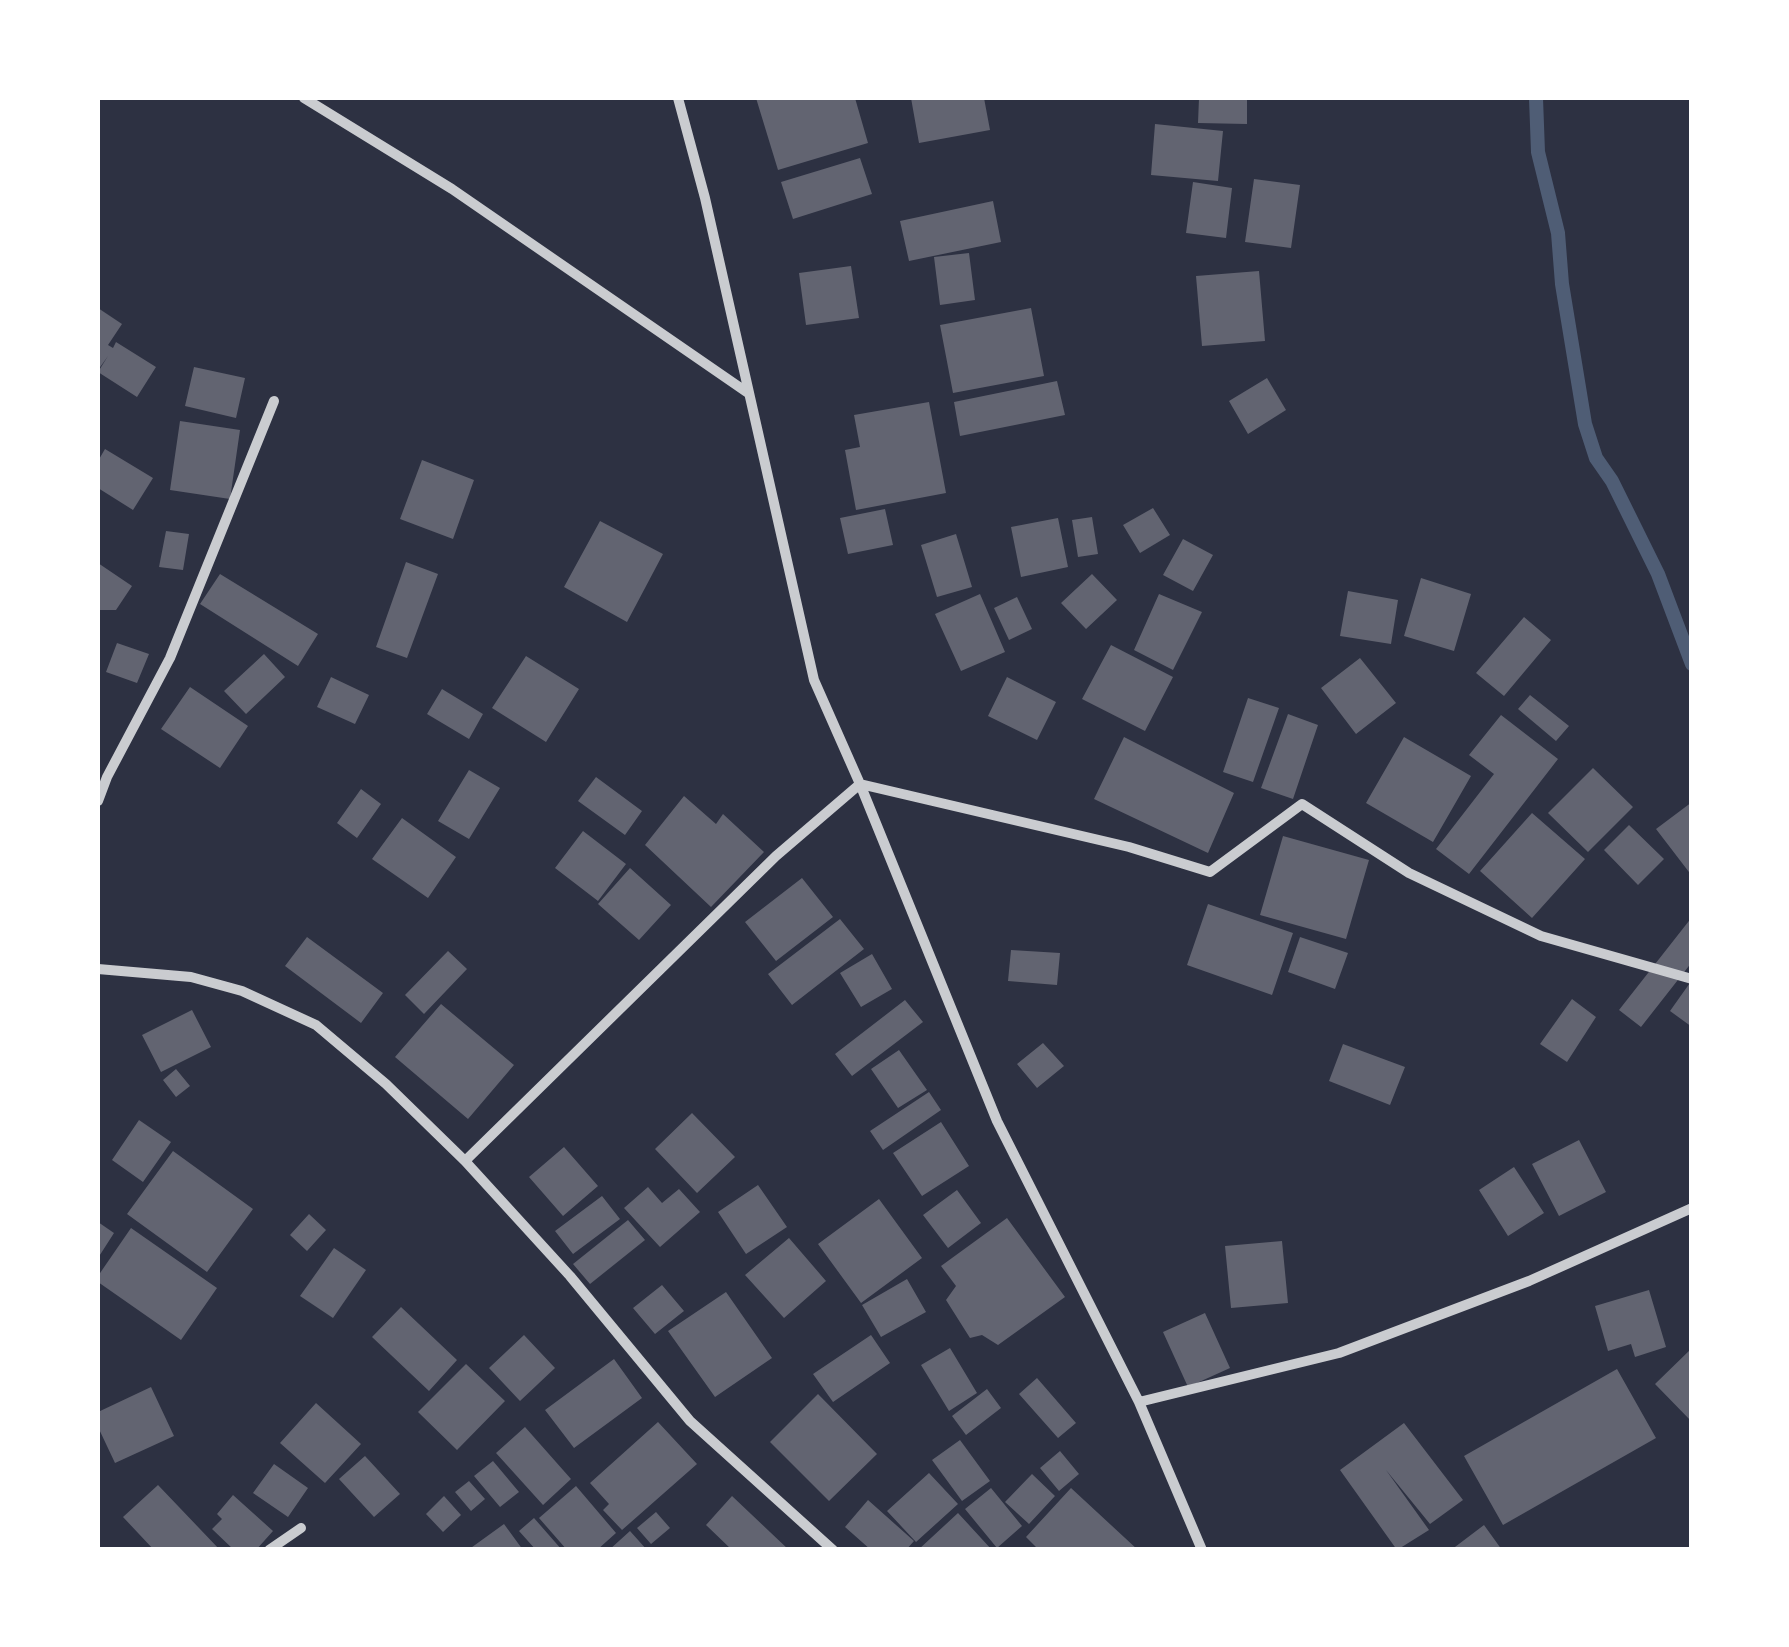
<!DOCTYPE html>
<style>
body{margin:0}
#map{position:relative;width:1789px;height:1647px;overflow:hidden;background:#2d3142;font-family:Overpass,sans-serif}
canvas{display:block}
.frame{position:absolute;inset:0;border:100px solid #fff;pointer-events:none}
</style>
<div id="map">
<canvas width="1789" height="1647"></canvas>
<div class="frame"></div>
</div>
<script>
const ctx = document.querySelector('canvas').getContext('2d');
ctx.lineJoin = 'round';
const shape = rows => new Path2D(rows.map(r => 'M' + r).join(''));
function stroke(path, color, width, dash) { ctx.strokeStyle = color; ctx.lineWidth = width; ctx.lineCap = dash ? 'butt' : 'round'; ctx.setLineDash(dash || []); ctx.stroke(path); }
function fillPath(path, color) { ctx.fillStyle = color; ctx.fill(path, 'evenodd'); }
stroke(shape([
 [1536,98,1538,152,1558,233,1562,284,1585,424,1596,458,1612,481,1658,574,1692,664]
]), '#4f5d75', 14);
fillPath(shape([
 [756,98,855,98,868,143,778,170],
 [911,98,984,98,990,130,919,143],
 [1199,98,1247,98,1247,124,1198,123],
 [1155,124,1223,131,1218,181,1151,175],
 [860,158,872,194,793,219,781,182],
 [1254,179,1300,185,1291,248,1245,242],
 [1193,182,1232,188,1226,238,1186,233],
 [993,201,1001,242,909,261,900,221],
 [969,253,975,300,940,305,934,257],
 [851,266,859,318,806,325,799,273],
 [1259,271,1265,341,1202,346,1196,276],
 [98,308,122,324,108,345,113,348,116,342,156,367,137,397,98,372,108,356,98,370],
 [1031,308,1044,376,953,393,940,325],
 [194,367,245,378,236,418,185,406],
 [1267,378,1286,410,1248,434,1229,401],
 [1057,381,1065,415,960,436,954,402],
 [929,402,946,493,856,510,845,450,860,447,854,415],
 [180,421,240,430,230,499,170,490],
 [105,449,153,478,133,510,98,488,98,461],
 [422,460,474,480,453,539,400,519],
 [1153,508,1170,535,1140,553,1123,525],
 [885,509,893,545,848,554,840,518],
 [1092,517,1098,554,1078,557,1072,520],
 [1058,518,1068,567,1021,577,1011,527],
 [600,521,663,554,627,622,564,587],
 [166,531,189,534,183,570,159,567],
 [956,534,972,587,937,597,921,545],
 [1183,539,1213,555,1193,591,1163,575],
 [406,562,438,574,407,658,376,647],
 [98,563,132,586,116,610,98,610],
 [220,574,318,634,298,666,200,604],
 [1092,574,1117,600,1086,629,1061,603],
 [1421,578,1471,594,1454,651,1404,636],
 [1348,591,1398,600,1391,644,1340,636],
 [980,594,1005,652,961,671,935,614],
 [1159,594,1202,612,1173,670,1134,650],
 [1017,597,1032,629,1009,640,994,608],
 [1524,617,1551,640,1504,696,1476,673],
 [117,643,149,654,137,683,106,672],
 [1111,645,1173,677,1145,731,1082,699],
 [264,654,285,677,246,714,224,691],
 [526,656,579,689,546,742,492,708],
 [1360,658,1396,703,1356,734,1321,688],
 [331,677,369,695,355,724,317,707],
 [1007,677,1056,702,1037,740,988,716],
 [190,687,248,726,220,768,161,729],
 [442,689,483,714,469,739,427,714],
 [1530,695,1569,726,1556,741,1518,709],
 [1248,698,1279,708,1253,782,1223,772],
 [1288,714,1318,725,1293,799,1261,788],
 [1501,715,1558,759,1469,874,1436,849,1494,774,1469,755],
 [1124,737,1234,793,1208,853,1094,799],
 [1404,737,1471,776,1433,842,1366,803],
 [1593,768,1633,807,1588,852,1548,813],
 [469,770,500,788,469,839,438,821],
 [596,777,642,811,625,835,578,801],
 [361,789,381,804,357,838,337,823],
 [684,796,716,824,723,814,764,852,711,907,645,845],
 [1692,802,1692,876,1656,829],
 [1532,813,1585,859,1532,918,1480,871],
 [402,818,456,857,428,898,372,859],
 [1629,825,1664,859,1638,885,1604,850],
 [583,831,626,864,598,901,555,868],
 [1283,836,1369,860,1346,939,1260,915],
 [630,868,671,905,639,940,598,904],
 [802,878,833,917,776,961,745,922],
 [1208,904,1293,933,1272,995,1187,965],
 [1692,917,1692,962,1641,1027,1619,1010],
 [840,919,864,949,792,1005,768,974],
 [307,937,383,993,361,1023,285,966],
 [1300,937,1348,953,1335,989,1288,972],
 [1011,950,1060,953,1057,985,1008,981],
 [448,951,467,969,424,1014,405,995],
 [872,954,892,989,861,1007,840,973],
 [1692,980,1692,1027,1670,1011],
 [1572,999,1596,1017,1567,1062,1540,1044],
 [905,1000,923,1022,852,1076,835,1054],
 [441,1004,514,1065,468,1119,395,1057],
 [192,1010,211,1047,161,1072,142,1035],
 [1043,1043,1064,1066,1037,1088,1017,1064],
 [1343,1044,1405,1067,1390,1105,1329,1081],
 [899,1050,927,1090,898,1108,871,1069],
 [176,1069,190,1086,176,1097,163,1080],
 [929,1092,941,1110,883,1150,870,1131],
 [692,1113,735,1157,697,1193,655,1149],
 [139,1120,171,1142,143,1182,112,1160],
 [941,1122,969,1166,922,1196,893,1153],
 [1579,1140,1606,1192,1559,1216,1532,1164],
 [564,1147,598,1186,563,1216,529,1177],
 [173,1151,253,1209,207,1272,127,1214],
 [1514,1167,1544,1213,1508,1236,1479,1190],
 [758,1185,787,1227,746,1254,718,1212],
 [648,1187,662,1203,679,1189,700,1212,660,1247,624,1208],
 [957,1190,981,1223,948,1248,923,1215],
 [602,1196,620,1219,573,1254,555,1231],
 [879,1199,922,1258,861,1303,818,1244],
 [309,1214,326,1230,307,1251,290,1235],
 [1007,1218,1065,1297,998,1345,982,1335,970,1338,946,1300,956,1286,941,1266],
 [628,1220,645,1240,590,1284,573,1264],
 [98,1222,114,1233,98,1258],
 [131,1228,217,1288,181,1340,98,1282,98,1276],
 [789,1238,826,1281,784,1318,745,1275],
 [1282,1241,1288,1303,1231,1308,1225,1246],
 [334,1248,366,1270,333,1318,300,1296],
 [907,1279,926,1312,881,1337,862,1305],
 [662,1285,684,1311,655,1334,633,1308],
 [1649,1290,1666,1347,1635,1357,1631,1344,1608,1351,1595,1306],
 [726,1292,772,1358,715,1397,668,1331],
 [401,1307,457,1360,429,1391,372,1337],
 [1205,1313,1230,1368,1188,1387,1163,1332],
 [524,1335,555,1368,520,1401,489,1368],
 [871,1335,890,1363,833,1402,813,1374],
 [950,1348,977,1393,949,1411,921,1365],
 [1692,1348,1692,1422,1655,1384],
 [614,1359,642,1398,574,1448,545,1410],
 [466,1364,505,1401,457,1450,418,1412],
 [1617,1369,1656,1438,1503,1525,1464,1456],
 [1037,1378,1076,1423,1058,1438,1019,1394],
 [151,1387,174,1436,115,1463,98,1427,98,1412],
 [987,1389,1001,1408,966,1435,952,1416],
 [818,1394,877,1454,829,1501,770,1442],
 [316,1403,361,1444,325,1483,280,1443],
 [658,1422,697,1464,622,1530,603,1510,609,1504,590,1483],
 [1404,1423,1463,1500,1430,1524,1386,1470,1429,1530,1397,1550,1340,1470],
 [525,1427,571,1479,543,1505,496,1453],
 [960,1440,990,1481,962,1501,932,1460],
 [1060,1451,1079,1474,1059,1491,1040,1468],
 [365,1456,400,1494,374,1517,339,1479],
 [493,1461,519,1492,500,1507,474,1476],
 [274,1464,308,1488,288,1517,253,1493],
 [929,1473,958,1504,916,1542,887,1511],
 [1032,1474,1055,1496,1029,1524,1005,1502],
 [469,1481,485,1499,471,1511,455,1492],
 [158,1485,220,1550,154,1550,123,1517],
 [576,1486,616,1533,597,1550,567,1550,539,1518],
 [991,1488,1022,1526,997,1548,965,1509],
 [1071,1488,1138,1550,1039,1550,1026,1537],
 [233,1495,273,1531,256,1550,234,1550,212,1529,222,1519,217,1514],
 [444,1496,461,1515,443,1532,426,1514],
 [732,1496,789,1550,732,1550,706,1525],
 [868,1500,914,1541,906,1550,871,1550,845,1527],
 [656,1512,670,1528,651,1544,637,1528],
 [958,1513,992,1550,918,1550],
 [534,1518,562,1550,536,1550,519,1531],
 [504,1524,523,1550,468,1550],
 [1484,1525,1502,1550,1451,1550],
 [630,1531,647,1550,609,1550]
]), '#626471');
stroke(shape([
 [304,98,452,189,748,393],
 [678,98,705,198,814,680,860,784,997,1121,1139,1402,1202,1550],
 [98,801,107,777,170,658,274,401],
 [98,969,191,977,242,991,316,1025,386,1084,465,1161,570,1276,690,1421,833,1550],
 [465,1161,776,856,860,784,1129,847,1210,872,1302,804,1409,873,1541,936,1692,979],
 [1139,1402,1339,1353,1529,1281,1692,1208],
 [269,1550,301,1528]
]), '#caccd0', 10);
</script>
